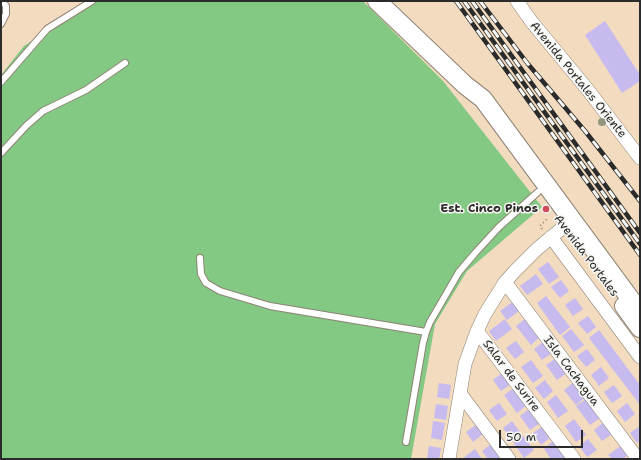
<!DOCTYPE html>
<style>
body{margin:0}
#map{position:relative;width:641px;height:460px;overflow:hidden;background:#f3dbbf;font-family:"Shantell Sans",sans-serif}
canvas{display:block}
.frame{position:absolute;inset:0;border:2px solid #2b2b2b;pointer-events:none}
.scale{position:absolute;left:499px;top:430px;width:84px;height:18px;box-sizing:border-box;border:2px solid #2b2b2b;border-top:0;padding-left:5px;font-size:12px;line-height:14px;white-space:nowrap;color:#2b2b2b;-webkit-text-stroke:3px #f6f6f2;paint-order:stroke}
</style>
<div id="map">
<canvas width="641" height="460"></canvas>
<div class="frame"></div>
<div class="scale">50 m</div>
</div>
<script>
const ctx = document.querySelector('canvas').getContext('2d');
ctx.lineJoin = 'round';
function fillPath(path, color) { ctx.fillStyle = color; ctx.fill(path, 'evenodd'); }
const shape = rows => new Path2D(rows.map(r => 'M' + r).join(''));
function stroke(path, color, width, dash) { ctx.strokeStyle = color; ctx.lineWidth = width; ctx.lineCap = dash ? 'butt' : 'round'; ctx.setLineDash(dash || []); ctx.stroke(path); }
function label(font, color, halo, rows, align = 'center') {
  ctx.font = font + ' "Shantell Sans",sans-serif'; ctx.lineWidth = 3; ctx.setLineDash([]); ctx.textBaseline = 'middle'; ctx.strokeStyle = halo; ctx.fillStyle = color; for (const [text, x, y, turn = 0] of rows) {
    ctx.save(); ctx.translate(x, y); ctx.rotate((+turn || 0) * Math.PI / 180); ctx.textAlign = isNaN(turn) ? turn : align; if (halo) ctx.strokeText(text, 0, 0); ctx.fillText(text, 0, 0); ctx.restore();
  }
}
fillPath(shape([
 [95,1,363,1,443,81,542,207,467,271,435,324,411,459,1,459,1,75,24,46]
]), '#83c984');
fillPath(shape([
 [605,21,640,75,640,81,622,93,585,35],
 [548,262,559,277,549,284,538,269],
 [536,274,543,284,527,295,520,286],
 [561,280,569,291,560,298,551,287],
 [546,296,570,327,560,335,537,303],
 [575,298,583,309,573,316,565,305],
 [515,300,522,309,507,320,500,311],
 [588,316,596,327,587,334,578,323],
 [526,318,540,337,531,345,516,326],
 [505,319,512,329,496,341,489,331],
 [571,329,584,345,574,352,562,336],
 [599,330,640,385,640,405,589,338],
 [516,341,524,352,515,359,506,348],
 [543,342,552,353,542,360,534,349],
 [587,349,595,360,586,367,577,356],
 [556,358,567,373,557,380,546,365],
 [531,360,543,376,533,383,521,367],
 [601,367,609,378,599,386,591,375],
 [502,373,511,384,501,391,493,380],
 [545,380,553,391,544,399,535,388],
 [574,382,585,398,576,405,564,390],
 [439,383,451,385,449,399,437,397],
 [614,385,622,396,612,403,604,392],
 [514,388,527,405,517,413,504,395],
 [556,395,568,411,558,418,547,402],
 [586,399,600,418,590,425,576,406],
 [499,403,507,414,497,421,489,410],
 [627,403,635,414,625,422,617,411],
 [436,404,448,406,446,420,434,418],
 [529,409,540,423,530,430,520,416],
 [574,419,586,435,576,442,565,426],
 [433,421,445,423,442,440,431,438],
 [512,421,520,432,511,439,503,428],
 [604,422,612,434,602,441,594,430],
 [477,424,484,433,473,442,466,432],
 [543,426,551,437,541,445,533,433],
 [640,426,640,441,637,443,630,433],
 [522,435,534,450,524,458,513,442],
 [588,439,597,450,587,457,579,446],
 [553,441,567,459,551,459,544,449],
 [491,444,503,459,488,459,482,451],
 [622,445,629,454,623,459,612,459,608,455],
 [429,446,441,448,439,459,427,459],
 [475,449,482,459,462,459,467,455]
]), '#c6baef');
const service = shape([
 [1,24,6,14,6,6,2,1],
 [1,82,47,29,92,1],
 [1,153,26,126,43,111,86,90,125,63],
 [200,258,201,274,206,283,220,291,270,306,426,332],
 [406,442,423,343,426,332,430,322,459,272,476,252,499,227,538,192]
]);
const minor = shape([
 [517,1,531,21,588,90,640,158],
 [551,237,640,357],
 [505,282,638,459],
 [477,331,574,459],
 [460,393,509,459],
 [449,459,465,364,477,331,485,314,505,282,515,271,537,249,572,220]
]);
const secondary = shape([
 [377,1,465,85,483,99,640,312],
 [624,306,640,328]
]);
stroke(service, '#8f8375', 8);
stroke(minor, '#8f8375', 14);
stroke(secondary, '#8f8375', 20);
stroke(shape([
 [542,229,540,226,547,219]
]), '#8f8375', 2, [1, 3]);
stroke(service, '#fff', 6);
stroke(minor, '#fff', 13);
stroke(secondary, '#fff', 18);
const rail = shape([
 [456,1,640,255],
 [464,1,640,244],
 [472,1,640,233],
 [480,1,528,64,585,131,640,201]
]);
stroke(rail, '#2b2b2b', 4.5);
stroke(rail, '#f6f6f2', 3, [9]);
ctx.fillStyle = '#93947c';
for (const [x, y] of [
 [602,122]
]) { ctx.beginPath(); ctx.arc(x, y, 4, 0, 2 * Math.PI); ctx.fill(); }
for (const [x, y, r, color] of [
 [546,209,4,"#d1495b"]
]) { const dot = new Path2D(); dot.arc(x, y, r, 0, 2 * Math.PI); ctx.fillStyle = color; ctx.fill(dot); stroke(dot, '#f6f6f2', 1.5); }
label('12px', '#2b2b2b', '#f6f6f2', [
 ["Avenida Portales Oriente",578,80,51],
 ["Avenida Portales",586,256,53],
 ["Isla Cachagua",571,371,53],
 ["Salar de Surire",511,376,53]
]);
label('bold 12px', '#2b2b2b', '#f6f6f2', [
 ["Est. Cinco Pinos",538,209]
], 'right');
</script>
